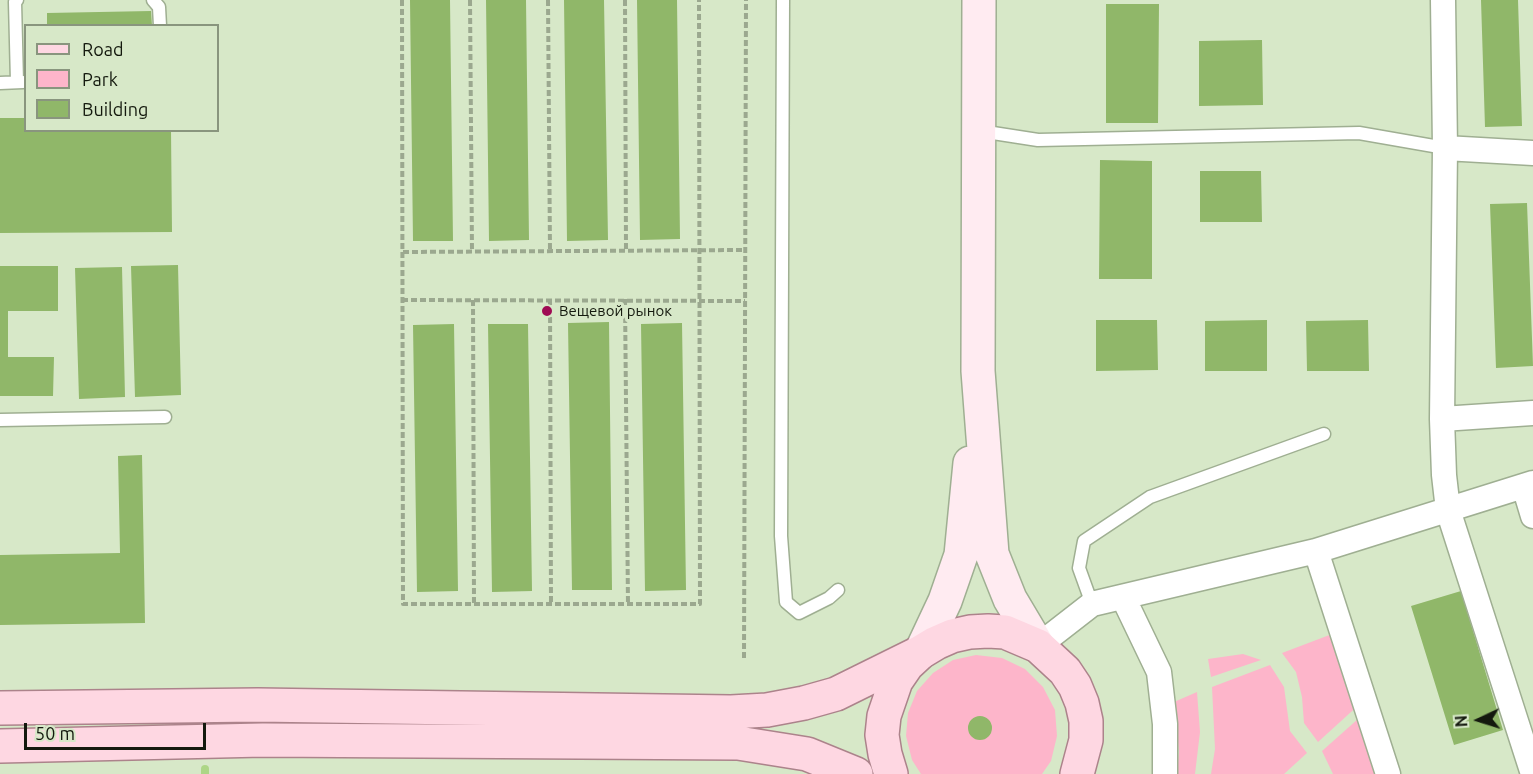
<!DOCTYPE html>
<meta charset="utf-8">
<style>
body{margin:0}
#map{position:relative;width:1533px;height:774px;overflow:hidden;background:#d7e8c8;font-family:Ubuntu,sans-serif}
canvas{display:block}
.legend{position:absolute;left:24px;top:24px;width:195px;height:108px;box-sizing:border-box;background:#d7e8c8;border:2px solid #89957e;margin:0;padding:8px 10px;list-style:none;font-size:18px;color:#14190e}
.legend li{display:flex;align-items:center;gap:12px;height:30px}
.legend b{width:30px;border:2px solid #89957e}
.north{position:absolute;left:1449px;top:690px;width:60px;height:60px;-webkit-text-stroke:4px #d7e8c8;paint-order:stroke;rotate:266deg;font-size:16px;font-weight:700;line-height:24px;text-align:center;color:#14190e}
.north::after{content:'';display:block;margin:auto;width:21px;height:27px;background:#14190e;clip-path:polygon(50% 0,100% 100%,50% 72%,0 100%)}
.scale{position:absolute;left:24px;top:723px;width:182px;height:27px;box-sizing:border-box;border:3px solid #14190e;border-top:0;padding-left:8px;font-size:18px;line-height:21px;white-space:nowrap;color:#14190e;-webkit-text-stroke:4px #d7e8c8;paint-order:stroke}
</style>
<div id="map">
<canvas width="1533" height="774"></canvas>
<ul class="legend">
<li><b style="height:8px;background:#fed7e2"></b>Road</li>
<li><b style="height:16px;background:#fdb5ca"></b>Park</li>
<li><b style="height:16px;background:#90b769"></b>Building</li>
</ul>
<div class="north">N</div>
<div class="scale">50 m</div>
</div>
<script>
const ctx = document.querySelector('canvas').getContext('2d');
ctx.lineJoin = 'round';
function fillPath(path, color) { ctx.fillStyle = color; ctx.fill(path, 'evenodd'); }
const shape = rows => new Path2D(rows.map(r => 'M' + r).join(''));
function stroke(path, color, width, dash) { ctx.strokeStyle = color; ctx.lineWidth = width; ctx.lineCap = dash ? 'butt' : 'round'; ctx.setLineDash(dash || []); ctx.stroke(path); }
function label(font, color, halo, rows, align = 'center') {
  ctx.font = font + ' Ubuntu,sans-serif'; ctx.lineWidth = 6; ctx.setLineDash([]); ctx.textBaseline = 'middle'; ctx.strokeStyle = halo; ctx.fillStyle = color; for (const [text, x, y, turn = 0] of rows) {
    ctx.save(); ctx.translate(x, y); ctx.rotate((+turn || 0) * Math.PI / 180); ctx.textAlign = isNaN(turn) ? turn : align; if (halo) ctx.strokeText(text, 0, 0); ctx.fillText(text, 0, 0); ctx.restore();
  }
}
fillPath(shape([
 [1340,631,1362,702,1318,742,1304,723,1302,697,1296,672,1282,653],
 [1243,654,1261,660,1211,677,1208,659],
 [976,655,1002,658,1025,669,1043,687,1055,710,1057,736,1051,761,1042,774,921,774,912,760,906,736,908,713,917,691,933,673,953,660],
 [1270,665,1284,687,1290,731,1307,753,1284,774,1211,774,1215,749,1212,687],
 [1197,692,1200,732,1195,774,1177,774,1179,752,1174,702],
 [1367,711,1387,774,1333,774,1322,751]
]), '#fdb5ca');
stroke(shape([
 [205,769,205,774]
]), '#add686', 8);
fillPath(shape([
 [410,0,450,0,453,241,413,241],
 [486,0,526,0,529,240,489,241],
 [564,0,604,0,608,240,567,241],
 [637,0,677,0,680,239,640,240],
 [1481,0,1518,0,1522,126,1485,127],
 [1106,4,1159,4,1158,123,1106,123],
 [151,11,152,26,47,26,47,13],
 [1262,40,1263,105,1199,106,1199,41],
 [0,118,26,118,26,130,171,130,172,232,0,233],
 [1100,160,1152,161,1152,279,1099,279],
 [1200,171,1261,171,1262,222,1200,222],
 [1527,203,1533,366,1496,368,1490,204],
 [178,265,181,395,135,397,131,266],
 [0,266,58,266,58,311,8,311,8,357,54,357,53,396,0,396],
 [122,267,125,397,79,399,75,268],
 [1096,320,1157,320,1158,370,1096,371],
 [1267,320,1267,371,1205,371,1205,321],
 [1368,320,1369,371,1307,371,1306,321],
 [609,322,612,590,572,590,568,323],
 [682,323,686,590,645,591,641,324],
 [454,324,458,591,417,592,413,325],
 [488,324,528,324,532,591,492,592],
 [142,455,145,623,0,625,0,555,120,553,118,456],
 [1461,591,1503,730,1454,745,1411,606],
 '968 728a12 12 0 1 1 24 0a12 12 0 1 1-24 0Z'
]), '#90b769');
const lane = shape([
 [17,0,15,2,17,82],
 [153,0,159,7,160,26],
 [783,0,781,536,786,602,799,613,829,598,838,590],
 [0,83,23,82],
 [980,131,1038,140,1359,133,1445,148],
 [0,420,165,417],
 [1092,604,1079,568,1084,541,1150,497,1324,434]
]);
const street = shape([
 [1443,0,1445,148,1442,419,1444,475,1448,510,1533,774],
 [1445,148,1533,153],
 [1442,419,1533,413],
 [1524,486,1533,516],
 [1316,551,1388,774],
 [1123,597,1159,672,1165,724,1165,774],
 [1038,646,1092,604,1316,551,1533,483]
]);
const secondary = shape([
 [979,0,978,371,992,554,1010,599,1038,646],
 [921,652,945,601,961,555,970,463]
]);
const primary = shape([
 [0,708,258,705,731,712,767,710,804,703,836,694,921,652],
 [0,746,263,740,738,743,807,754,856,774],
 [891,774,885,754,882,735,884,716,896,681,907,665,921,652,936,643,952,636,970,632,988,631,1005,632,1038,646,1065,671,1075,686,1082,703,1086,721,1086,740,1077,774]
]);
stroke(lane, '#9faf92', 15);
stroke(street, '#9faf92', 27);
stroke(secondary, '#9faf92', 36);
stroke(primary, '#ac838b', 36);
stroke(shape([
 [402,0,403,604,700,604,699,0],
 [470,0,472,251],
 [548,0,550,251],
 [625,0,626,250],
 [403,252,745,250],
 [550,299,551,604],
 [625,299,628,604],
 [402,300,745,301],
 [473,300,474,604],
 [744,658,746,0]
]), '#9ba88f', 4, [6, 3]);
stroke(lane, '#fff', 12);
stroke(street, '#fff', 24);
stroke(secondary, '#ffebf1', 33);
stroke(primary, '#fed7e2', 33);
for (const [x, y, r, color] of [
 [547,311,6,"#9f0b54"]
]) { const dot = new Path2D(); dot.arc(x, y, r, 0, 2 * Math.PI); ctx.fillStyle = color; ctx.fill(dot); stroke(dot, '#d7e8c8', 2); }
label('15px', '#14190e', '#d7e8c8', [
 ["Вещевой рынок",559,311]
], 'left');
</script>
